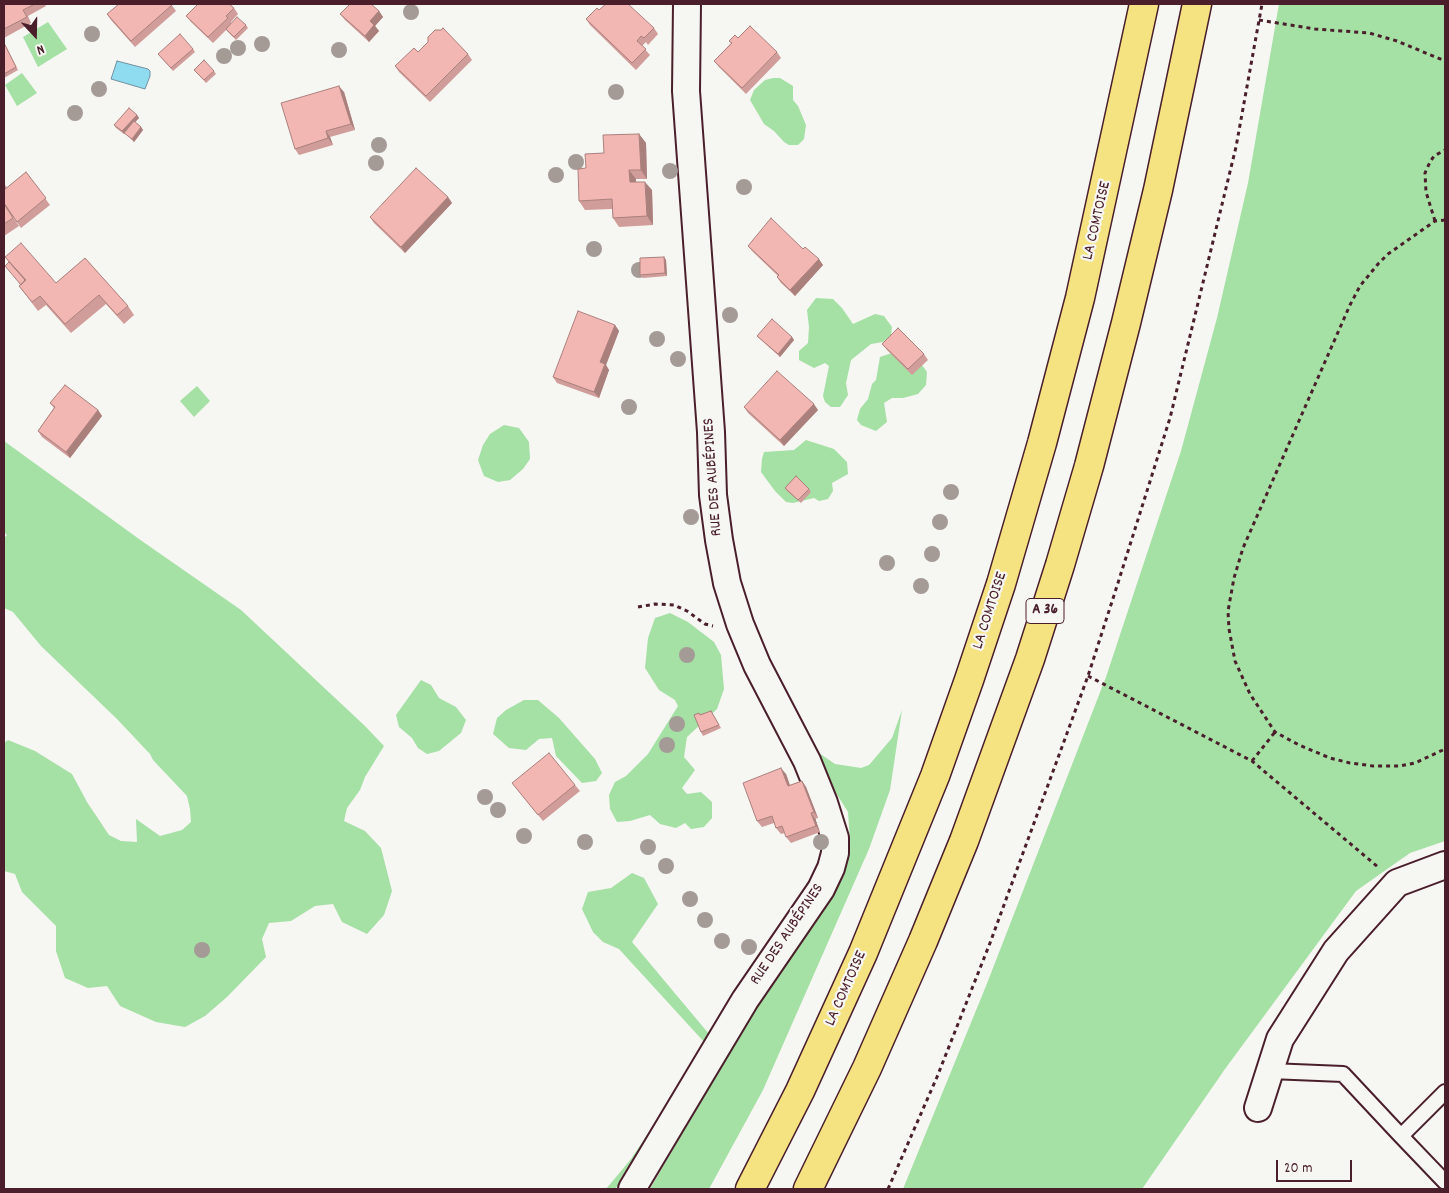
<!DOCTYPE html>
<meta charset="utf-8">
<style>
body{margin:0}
#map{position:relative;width:1449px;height:1193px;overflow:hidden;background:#f6f6f2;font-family:Dekko,sans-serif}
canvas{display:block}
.frame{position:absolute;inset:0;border:5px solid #4a1f2b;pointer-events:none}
.north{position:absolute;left:10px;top:10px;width:50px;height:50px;-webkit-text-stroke:4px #f6f6f2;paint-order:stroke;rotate:159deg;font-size:14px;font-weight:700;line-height:20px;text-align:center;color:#4a1f2b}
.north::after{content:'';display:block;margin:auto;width:18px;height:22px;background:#4a1f2b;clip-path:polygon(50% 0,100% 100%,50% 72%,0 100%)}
.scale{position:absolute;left:1276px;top:1160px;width:76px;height:22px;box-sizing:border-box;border:2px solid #4a1f2b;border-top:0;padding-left:6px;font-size:15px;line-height:18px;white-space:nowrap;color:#4a1f2b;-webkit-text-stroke:4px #f6f6f2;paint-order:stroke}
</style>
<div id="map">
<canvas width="1449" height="1193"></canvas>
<div class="frame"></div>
<div class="north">N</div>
<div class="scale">20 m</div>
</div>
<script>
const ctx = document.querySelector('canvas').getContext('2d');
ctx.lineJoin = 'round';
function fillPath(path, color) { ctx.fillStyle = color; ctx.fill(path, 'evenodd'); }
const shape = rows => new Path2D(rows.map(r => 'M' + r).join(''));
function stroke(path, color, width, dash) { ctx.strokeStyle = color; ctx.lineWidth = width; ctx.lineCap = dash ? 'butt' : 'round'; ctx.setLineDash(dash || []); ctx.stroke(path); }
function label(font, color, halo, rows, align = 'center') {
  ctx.font = font + ' Dekko,sans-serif'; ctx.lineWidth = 4.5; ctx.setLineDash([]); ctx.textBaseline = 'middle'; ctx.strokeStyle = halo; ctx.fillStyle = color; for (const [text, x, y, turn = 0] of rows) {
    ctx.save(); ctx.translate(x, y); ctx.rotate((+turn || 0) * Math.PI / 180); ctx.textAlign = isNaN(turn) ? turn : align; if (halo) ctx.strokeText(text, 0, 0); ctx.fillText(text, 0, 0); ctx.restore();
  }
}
fillPath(shape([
 [1279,4,1445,4,1445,841,1410,853,1356,891,1225,1069,1142,1189,903,1189,986,986,1106,677,1181,451,1217,318,1248,183],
 [48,22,67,49,38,67,23,37],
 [22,73,37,93,17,106,5,85],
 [773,78,780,78,793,86,793,100,798,106,806,125,804,139,798,145,789,145,784,142,774,131,764,124,750,100,754,90,765,80],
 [816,298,833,299,842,308,853,324,875,314,884,316,892,327,891,335,883,342,871,344,851,360,846,383,848,395,840,407,831,407,825,402,823,396,829,366,825,363,814,368,799,360,799,351,808,343,809,327,807,310],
 [911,350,927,372,926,385,918,394,903,398,892,398,884,403,887,422,876,431,861,425,857,420,860,409,868,399,872,384,876,380,880,357,898,351],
 [197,386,210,401,194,417,180,401],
 [504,425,519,428,529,442,530,459,523,469,510,480,498,482,484,476,478,460,483,445,490,434],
 [806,440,834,449,847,462,848,474,832,483,833,491,828,499,819,501,814,498,793,503,786,502,775,491,761,472,762,459,764,452,794,450],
 [4,441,139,539,241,610,365,726,384,746,365,777,360,790,347,808,344,821,365,831,381,848,392,891,384,915,367,934,342,922,333,904,315,906,291,921,269,923,262,939,266,957,227,997,205,1016,185,1027,156,1022,120,1006,107,986,88,988,65,978,56,951,56,926,22,892,15,874,4,871,4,743,8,740,35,751,72,774,87,802,109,835,121,841,137,842,136,819,160,836,182,830,191,822,190,809,187,796,153,760,150,754,117,719,41,646,13,612,4,608,4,538,7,535,4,532],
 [670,613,688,622,714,642,721,655,724,689,717,709,687,737,684,757,695,770,682,788,687,794,701,792,712,802,712,818,704,827,691,829,685,823,676,828,660,824,650,815,630,821,617,822,610,809,609,795,615,782,626,776,648,754,678,706,675,700,659,690,645,668,648,638,655,618],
 [421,680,431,685,439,698,456,707,466,720,461,733,439,751,427,754,418,748,412,738,399,727,396,715],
 [524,700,538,700,559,718,595,759,602,773,596,781,582,783,556,756,552,738,539,739,526,750,509,748,493,734,497,718,506,710],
 [902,710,890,790,869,849,763,1090,709,1189,650,1189,729,1052,778,973,844,876,850,841,848,812,829,782,819,753,835,764,861,768,869,765,892,738],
 [632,873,644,878,658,904,632,942,709,1034,705,1043,619,949,603,942,593,932,582,909,588,892,611,888],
 [669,1102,632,1169,615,1189,606,1189,631,1159]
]), '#a5e0a5');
const water = shape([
 [117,61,148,69,150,71,150,76,145,89,111,79,117,61]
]);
fillPath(water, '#8fdbef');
stroke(water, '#7390a1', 1);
const lane = shape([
 [1270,1071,1343,1074,1401,1136],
 [1445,1092,1401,1136,1445,1182]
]);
const street = shape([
 [1258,1108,1280,1039,1336,951,1397,883,1445,865],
 [632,1189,745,1000,821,889,831,868,835,853,835,838,824,803,807,761,757,665,740,624,727,583,719,540,713,495,711,432,686,91,687,4]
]);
const highway = shape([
 [750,1189,800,1091,863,953,935,776,969,680,1001,584,1042,443,1080,298,1144,4],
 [808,1189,867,1068,923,941,964,841,1030,659,1060,565,1089,466,1126,323,1158,190,1197,4]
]);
stroke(lane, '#4a1f2b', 18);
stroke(street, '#4a1f2b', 30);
stroke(highway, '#4a1f2b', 31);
stroke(shape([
 [1259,20,1315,29,1369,33,1397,41,1445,61],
 [1445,220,1435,221,1388,254,1378,264,1360,286,1350,305,1243,548,1234,578,1228,611,1229,629,1235,661,1250,694,1275,732,1299,745,1330,758,1350,763,1373,766,1400,766,1415,763,1445,749],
 [1435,221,1426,192,1425,173,1430,162,1434,156,1445,150],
 [638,607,655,604,674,605,687,611,705,624,713,626],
 [1088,676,1252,761,1378,867],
 [1252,761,1275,732],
 [888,1189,937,1077,990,943,1088,676,1117,586,1170,418,1236,147,1262,4]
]), '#4a1f2b', 3, [4, 4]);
stroke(lane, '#f6f6f2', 14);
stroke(street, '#f6f6f2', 26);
stroke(highway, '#f5e382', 28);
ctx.fillStyle = '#a49a96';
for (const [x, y] of [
 [411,12],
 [92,34],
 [262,44],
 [238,48],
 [339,50],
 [224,56],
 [99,89],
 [616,92],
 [75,113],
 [379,145],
 [576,162],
 [376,163],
 [670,171],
 [556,175],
 [744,187],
 [594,249],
 [639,270],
 [730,315],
 [657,339],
 [678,359],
 [629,407],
 [951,492],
 [691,517],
 [940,522],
 [932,554],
 [887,563],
 [921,586],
 [687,655],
 [677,724],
 [667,745],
 [485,797],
 [498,810],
 [524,836],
 [585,842],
 [821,842],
 [648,847],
 [666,866],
 [690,899],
 [705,920],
 [722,941],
 [749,947],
 [202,950]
]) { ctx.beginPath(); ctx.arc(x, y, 8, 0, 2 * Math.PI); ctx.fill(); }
fillPath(shape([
 [4,4,45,4,46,6,28,16,31,23,4,38],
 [171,4,176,11,135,47,111,20,107,14],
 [234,8,238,14,231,22,231,23,246,25,248,28,236,40,226,30,213,43,191,22,186,16],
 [599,10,654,28,658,34,648,45,646,42,642,46,650,55,636,70,590,25,586,19],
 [379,11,383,17,375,26,379,31,369,42,345,20,340,14],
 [738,38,777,52,781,58,746,94,719,67,714,61,731,43,729,41],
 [4,42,18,70,4,78],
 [428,42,468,54,472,60,430,102,399,72,395,66,418,52],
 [193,49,195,52,173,71,158,54],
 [194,70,214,71,216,74,206,83],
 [344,92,355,130,330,137,333,145,299,155,295,149],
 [137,115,139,118,135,122,141,127,143,130,134,142,125,133,124,134,116,128,114,125],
 [639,134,646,143,647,179,636,179,636,182,652,190,653,225,619,227,613,218,612,209,585,210,579,201,586,168,604,153],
 [26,172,50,205,21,228,4,204,4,183,7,188],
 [448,197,452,203,405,253,374,223,370,217],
 [4,204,19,226,4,236],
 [748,246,803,249,823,265,795,296,781,283,777,277,778,276,753,252],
 [5,257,56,283,85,258,128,306,134,315,124,324,106,304,71,333,46,305,38,311,19,286,20,285,9,262],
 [664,257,666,260,667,276,643,278,640,275],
 [615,325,619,331,606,365,609,370,599,398,557,383,553,377],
 [757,336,792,337,794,340,780,357,760,339],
 [882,344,924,354,928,360,912,375,887,350],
 [50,403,98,410,102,416,70,458,42,437,38,431,54,408],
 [744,407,818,410,784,446,748,413],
 [785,488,809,489,811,492,801,503,787,491],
 [711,711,721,728,703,736,701,732,701,714],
 [786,774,790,785,802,781,806,787,818,818,815,819,820,832,791,843,786,837,785,833,781,834,776,828,774,823,762,827,757,821],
 [512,783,575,785,580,791,543,821]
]), '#d19d9a');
fillPath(shape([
 [379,11,383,17,375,26,379,31,369,42,365,36,370,21],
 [339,86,344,92,355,130,351,124],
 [137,115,139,118,124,134,122,131],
 [141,127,143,130,134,142,132,139],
 [326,131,330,137,333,145,328,138],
 [639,134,646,143,647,179,641,170],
 [629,170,636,179,636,191,630,182],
 [645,182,652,190,653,225,647,216],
 [448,197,452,203,405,253,401,247],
 [664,257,666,260,667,276,665,273],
 [819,259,823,265,795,296,790,290],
 [615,325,619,331,606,365,609,370,599,398,594,392,600,362],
 [792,337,794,340,780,357,778,354],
 [814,404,818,410,784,446,780,440],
 [98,410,102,416,70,458,66,452],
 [781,768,786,774,792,792,788,786],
 [802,781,806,787,818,818,814,812],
 [811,813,815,819,820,832,816,826]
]), '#aa807d');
const building = shape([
 [4,4,35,4,23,10,27,17,4,29,4,4],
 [119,4,171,4,172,5,131,41,107,14,119,4],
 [198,4,229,4,234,8,226,16,228,18,208,37,186,16,198,4],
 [350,4,371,4,379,11,370,21,374,25,365,36,340,14,350,4],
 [606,4,628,4,654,28,644,38,641,36,637,41,646,49,632,63,586,19,597,8,599,10,606,4],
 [237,17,246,25,234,37,226,29,237,17],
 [750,26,777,52,742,88,714,61,732,43,729,41,735,35,738,38,750,26],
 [443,28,468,54,426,96,395,66,414,48,418,52,428,42,428,37,435,30,441,30,443,28],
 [180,34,193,49,171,68,158,54,180,34],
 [4,43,16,67,4,74,4,43],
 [204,60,214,71,204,80,194,70,204,60],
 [339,86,351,124,326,131,328,138,295,149,281,103,339,86],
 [129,108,137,115,122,131,114,125,129,108],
 [134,121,141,127,132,139,124,133,134,121],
 [639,134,641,170,629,170,630,182,645,182,647,216,613,218,612,199,579,201,578,169,586,168,585,154,604,153,603,135,639,134],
 [416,168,448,197,401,247,370,217,416,168],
 [26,172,46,198,17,222,4,203,4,190,26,172],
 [4,204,13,218,4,224,4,204],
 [771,218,803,249,805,247,819,259,790,290,777,277,779,275,748,246,771,218],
 [21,243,56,283,85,258,128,306,117,315,99,295,65,324,40,296,32,302,19,286,26,280,5,257,21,243],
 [664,257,665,273,640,275,640,258,664,257],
 [9,262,25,280,21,285,5,266,9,262],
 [578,311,615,325,600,362,605,364,594,392,553,377,578,311],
 [772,319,792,337,778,354,757,336,772,319],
 [898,328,924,354,908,369,882,344,898,328],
 [777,371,814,404,780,440,744,407,777,371],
 [65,385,98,410,66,452,38,431,55,407,50,403,65,385],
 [796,476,809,489,798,500,785,488,796,476],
 [711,711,719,725,701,732,694,715,699,713,700,715,711,711],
 [549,753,575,785,538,815,512,783,549,753],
 [781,768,788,786,802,781,814,812,811,813,816,826,786,837,782,826,776,828,772,816,757,821,743,783,781,768]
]);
fillPath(building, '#f3b7b3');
stroke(building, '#aa807d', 1);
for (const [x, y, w] of [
 [1045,611,38]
]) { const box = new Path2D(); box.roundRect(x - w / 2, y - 12.5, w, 25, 4); ctx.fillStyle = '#f6f6f2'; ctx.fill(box); stroke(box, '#4a1f2b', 1); }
label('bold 15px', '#4a1f2b', null, [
 ["A 36",1045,611]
]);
label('16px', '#4a1f2b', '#f6f6f2', [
 ["LA COMTOISE",1098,221,-77],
 ["RUE DES AUBÉPINES",714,477,-94],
 ["LA COMTOISE",991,611,-72],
 ["RUE DES AUBÉPINES",788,935,-56],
 ["LA COMTOISE",847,989,-66]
]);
</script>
